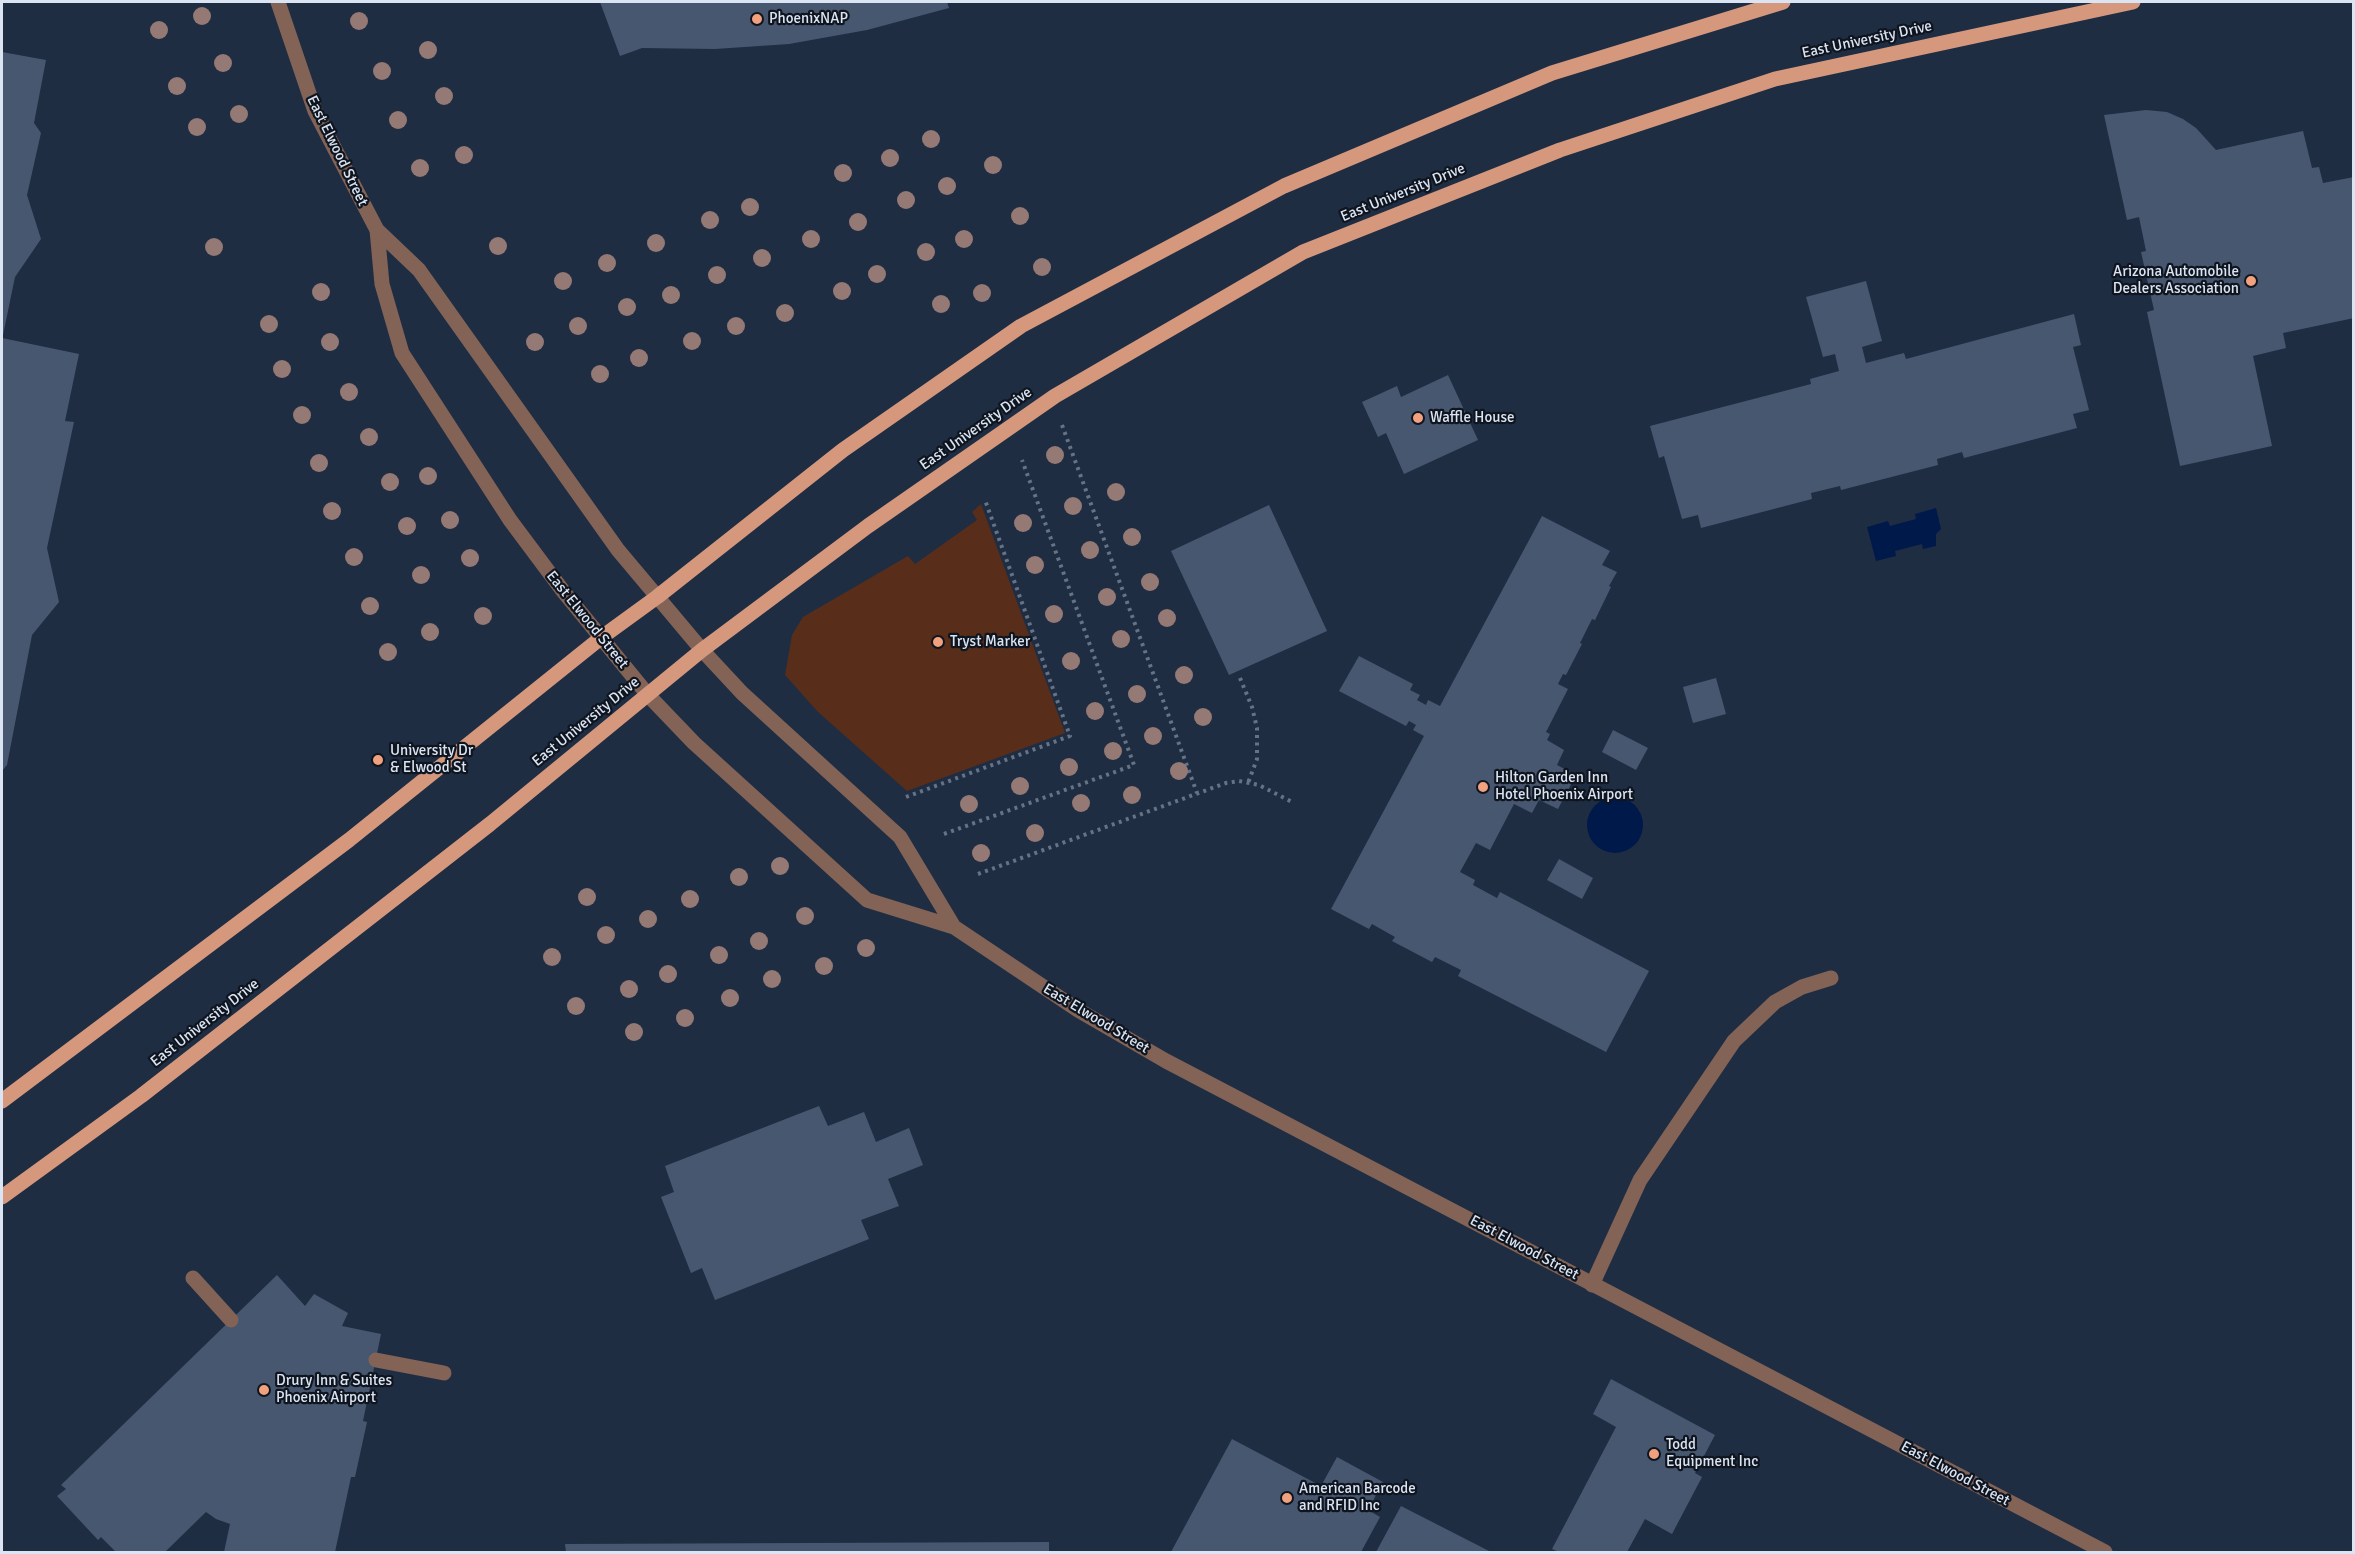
<!DOCTYPE html>
<style>
body{margin:0}
#map{position:relative;width:2355px;height:1554px;overflow:hidden;background:#1f2d43;font-family:Signika,sans-serif}
canvas{display:block}
.frame{position:absolute;inset:0;border:3px solid #dbe4f3;pointer-events:none}
</style>
<div id="map">
<canvas width="2355" height="1554"></canvas>
<div class="frame"></div>
</div>
<script>
const ctx = document.querySelector('canvas').getContext('2d');
ctx.lineJoin = 'round';
function fillPath(path, color) { ctx.fillStyle = color; ctx.fill(path, 'evenodd'); }
const shape = rows => new Path2D(rows.map(r => 'M' + r).join(''));
function stroke(path, color, width, dash) { ctx.strokeStyle = color; ctx.lineWidth = width; ctx.lineCap = dash ? 'butt' : 'round'; ctx.setLineDash(dash || []); ctx.stroke(path); }
function label(font, color, halo, rows, align = 'center') {
  ctx.font = font + ' Signika,sans-serif'; ctx.lineWidth = 4.5; ctx.setLineDash([]); ctx.textBaseline = 'middle'; ctx.strokeStyle = halo; ctx.fillStyle = color; for (const [text, x, y, turn = 0] of rows) {
    ctx.save(); ctx.translate(x, y); ctx.rotate((+turn || 0) * Math.PI / 180); ctx.textAlign = isNaN(turn) ? turn : align; if (halo) ctx.strokeText(text, 0, 0); ctx.fillText(text, 0, 0); ctx.restore();
  }
}
fillPath(shape([
 [981,504,1065,733,907,791,818,712,785,675,792,635,803,617,908,556,915,564,977,520,972,512]
]), '#582e1a');
fillPath(shape([
 [1936,508,1941,529,1936,534,1936,546,1923,549,1922,544,1895,551,1896,556,1876,561,1867,527,1888,521,1890,526,1916,519,1915,514],
 '1587 825a28 28 0 1 1 56 0a28 28 0 1 1-56 0Z'
]), '#00194b');
fillPath(shape([
 [600,2,947,2,949,8,867,30,789,44,715,49,642,48,620,56],
 [2,52,46,60,34,123,41,133,27,195,41,239,15,277,3,335],
 [2146,110,2167,112,2183,119,2196,128,2216,150,2303,131,2312,168,2319,167,2323,183,2354,177,2354,318,2283,333,2286,348,2253,356,2272,446,2180,466,2147,312,2154,310,2141,252,2146,251,2139,217,2127,220,2104,115],
 [1866,281,1882,341,1862,347,1866,363,1904,353,1906,359,2074,314,2081,345,2073,347,2089,410,2073,414,2077,428,1964,458,1962,452,1937,459,1938,465,1841,490,1840,486,1811,493,1812,499,1701,528,1698,515,1682,519,1664,456,1659,458,1650,426,1811,384,1810,379,1839,371,1835,354,1823,357,1806,297],
 [2,338,79,354,65,421,74,422,47,548,59,602,32,635,7,765,2,771],
 [1448,375,1478,440,1404,474,1386,433,1378,437,1362,402,1397,386,1401,397],
 [1269,505,1327,631,1229,675,1171,551],
 [1542,516,1610,551,1602,565,1617,572,1609,586,1611,587,1595,620,1592,619,1580,643,1582,644,1566,675,1563,674,1558,684,1568,689,1546,732,1550,734,1547,740,1564,750,1557,765,1576,775,1558,809,1539,800,1532,813,1514,804,1490,850,1476,843,1460,872,1475,880,1473,885,1497,898,1500,892,1649,971,1606,1052,1458,976,1461,970,1435,957,1432,962,1392,941,1395,937,1372,924,1369,929,1331,909,1424,736,1413,730,1416,725,1409,721,1406,726,1339,691,1359,656,1413,684,1410,690,1420,695,1417,700,1426,705,1428,700,1440,706],
 [1716,678,1726,714,1693,723,1683,687],
 [1613,730,1648,748,1636,770,1602,752],
 [1559,859,1593,878,1582,899,1547,880],
 [819,1106,828,1126,864,1112,876,1142,909,1128,923,1165,888,1179,899,1206,861,1220,869,1239,715,1300,702,1268,691,1273,661,1197,674,1192,665,1166],
 [277,1275,305,1306,314,1294,348,1313,342,1326,381,1334,363,1421,367,1422,355,1477,351,1477,335,1552,224,1552,230,1524,216,1519,206,1512,165,1552,116,1552,101,1537,98,1540,57,1496,66,1489,61,1485],
 [1611,1379,1715,1435,1695,1473,1702,1477,1672,1534,1645,1519,1627,1552,1559,1552,1552,1549,1616,1427,1593,1414],
 [1232,1439,1321,1486,1337,1457,1383,1482,1368,1510,1380,1517,1361,1552,1171,1552],
 [1401,1506,1491,1552,1376,1552],
 [1049,1542,1049,1552,566,1552,565,1544]
]), '#485770');
stroke(shape([
 [1062,425,1197,793],
 [1240,678,1252,707,1257,728,1257,759,1248,783],
 [906,797,1070,736,985,500],
 [944,834,1134,765,1022,460],
 [978,874,1226,783,1239,781,1259,785,1294,803]
]), '#667285', 4, [3, 4.5]);
stroke(shape([
 [193,1278,231,1320],
 [1592,1285,1640,1180,1734,1041,1775,1002,1802,987,1831,978],
 [376,1360,444,1373]
]), '#826356', 15);
stroke(shape([
 [278,2,315,111,377,230,419,270,618,550,702,650,742,693,900,837,954,927],
 [377,230,382,284,402,353,510,520,563,591,648,695,694,743,867,900,954,927,1078,1010,1166,1061,2105,1552]
]), '#826356', 15);
stroke(shape([
 [2,1101,349,840,602,637,657,597,843,450,1021,326,1284,186,1552,73,1783,2],
 [2,1197,141,1096,490,824,702,650,868,526,1055,396,1303,252,1560,150,1775,79,2133,2]
]), '#d6987d', 15);
ctx.fillStyle = '#947975';
for (const [x, y] of [
 [202,16],
 [359,21],
 [159,30],
 [428,50],
 [223,63],
 [382,71],
 [177,86],
 [444,96],
 [239,114],
 [398,120],
 [197,127],
 [931,139],
 [464,155],
 [890,158],
 [993,165],
 [420,168],
 [843,173],
 [947,186],
 [906,200],
 [750,207],
 [1020,216],
 [710,220],
 [858,222],
 [811,239],
 [964,239],
 [656,243],
 [498,246],
 [214,247],
 [926,252],
 [762,258],
 [607,263],
 [1042,267],
 [877,274],
 [717,275],
 [563,281],
 [842,291],
 [321,292],
 [982,293],
 [671,295],
 [941,304],
 [627,307],
 [785,313],
 [269,324],
 [578,326],
 [736,326],
 [692,341],
 [330,342],
 [535,342],
 [639,358],
 [282,369],
 [600,374],
 [349,392],
 [302,415],
 [369,437],
 [1055,455],
 [319,463],
 [428,476],
 [390,482],
 [1116,492],
 [1073,506],
 [332,511],
 [450,520],
 [1023,523],
 [407,526],
 [1132,537],
 [1090,550],
 [354,557],
 [470,558],
 [1035,565],
 [421,575],
 [1150,582],
 [1107,597],
 [370,606],
 [1054,614],
 [483,616],
 [1167,618],
 [430,632],
 [1121,639],
 [388,652],
 [1071,661],
 [1184,675],
 [1137,694],
 [1095,711],
 [1203,717],
 [1153,736],
 [1113,751],
 [1069,767],
 [1179,771],
 [1020,786],
 [1132,795],
 [1081,803],
 [969,804],
 [1035,833],
 [981,853],
 [780,866],
 [739,877],
 [587,897],
 [690,899],
 [805,916],
 [648,919],
 [606,935],
 [759,941],
 [866,948],
 [719,955],
 [552,957],
 [824,966],
 [668,974],
 [772,979],
 [629,989],
 [730,998],
 [576,1006],
 [685,1018],
 [634,1032]
]) { ctx.beginPath(); ctx.arc(x, y, 9, 0, 2 * Math.PI); ctx.fill(); }
for (const [x, y, r, color] of [
 [757,19,6,"#f1a17d"],
 [2251,281,6,"#f1a17d"],
 [1418,418,6,"#f1a17d"],
 [938,642,6,"#f1a17d"],
 [378,760,6,"#f1a17d"],
 [1483,787,6,"#f1a17d"],
 [264,1390,6,"#f1a17d"],
 [1654,1454,6,"#f1a17d"],
 [1287,1498,6,"#f1a17d"]
]) { const dot = new Path2D(); dot.arc(x, y, r, 0, 2 * Math.PI); ctx.fillStyle = color; ctx.fill(dot); stroke(dot, '#0f151f', 2); }
label('15px', '#dbe4f3', '#0f151f', [
 ["PhoenixNAP",769,19],
 ["Arizona Automobile",2239,272,"right"],
 ["Dealers Association",2239,289,"right"],
 ["Waffle House",1430,418],
 ["Tryst Marker",950,642],
 ["University Dr",390,751],
 ["& Elwood St",390,768],
 ["Hilton Garden Inn",1495,778],
 ["Hotel Phoenix Airport",1495,795],
 ["Drury Inn & Suites",276,1381],
 ["Phoenix Airport",276,1398],
 ["Todd",1666,1445],
 ["Equipment Inc",1666,1462],
 ["American Barcode",1299,1489],
 ["and RFID Inc",1299,1506]
], 'left');
label('15px', '#dbe4f3', '#0f151f', [
 ["East University Drive",1867,40,-12],
 ["East Elwood Street",337,151,64],
 ["East University Drive",1403,193,-22],
 ["East University Drive",976,429,-35],
 ["East Elwood Street",587,620,51],
 ["East University Drive",586,722,-39],
 ["East Elwood Street",1096,1019,31],
 ["East University Drive",205,1023,-38],
 ["East Elwood Street",1524,1248,28],
 ["East Elwood Street",1955,1474,28]
]);
</script>
